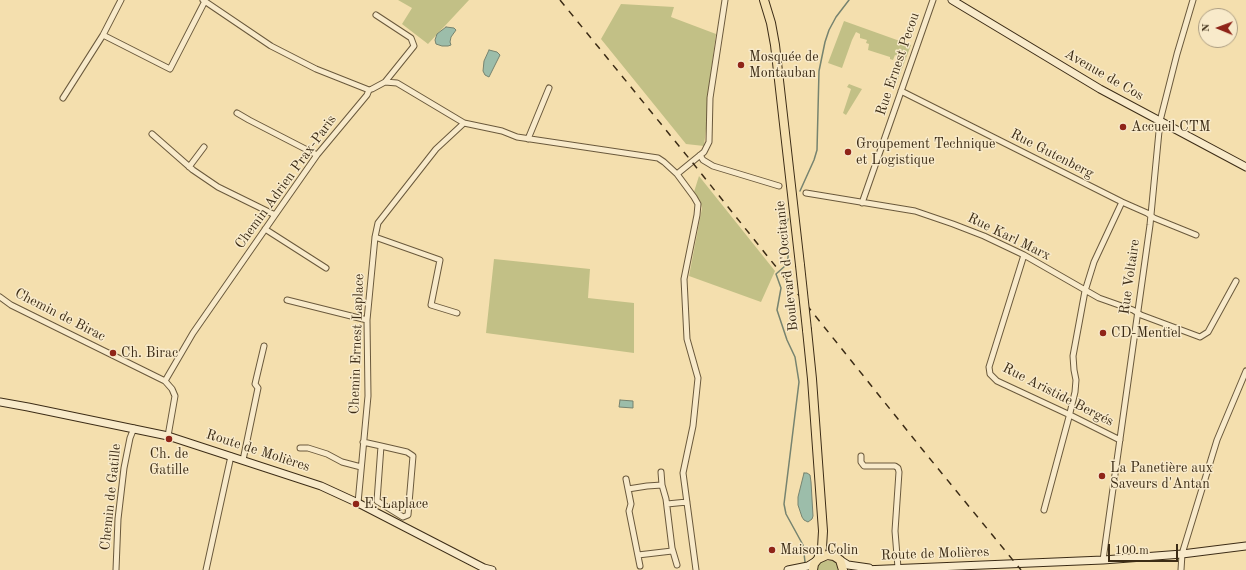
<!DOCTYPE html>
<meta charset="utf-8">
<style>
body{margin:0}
#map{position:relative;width:1246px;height:570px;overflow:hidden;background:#f4dfae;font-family:"Old Standard TT",serif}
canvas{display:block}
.north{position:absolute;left:1198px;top:8px;width:40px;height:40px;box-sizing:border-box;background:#f8eaca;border:1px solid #ad9e82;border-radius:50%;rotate:271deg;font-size:11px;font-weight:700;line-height:16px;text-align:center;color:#3c2c16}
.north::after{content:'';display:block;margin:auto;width:14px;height:18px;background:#8f2418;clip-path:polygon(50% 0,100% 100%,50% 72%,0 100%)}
.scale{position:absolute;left:1108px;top:544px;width:70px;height:18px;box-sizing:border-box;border:2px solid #3c2c16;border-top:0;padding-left:5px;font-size:12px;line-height:14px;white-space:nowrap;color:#3c2c16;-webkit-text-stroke:3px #f8eaca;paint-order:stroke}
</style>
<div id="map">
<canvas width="1246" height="570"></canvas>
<div class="north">N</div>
<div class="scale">100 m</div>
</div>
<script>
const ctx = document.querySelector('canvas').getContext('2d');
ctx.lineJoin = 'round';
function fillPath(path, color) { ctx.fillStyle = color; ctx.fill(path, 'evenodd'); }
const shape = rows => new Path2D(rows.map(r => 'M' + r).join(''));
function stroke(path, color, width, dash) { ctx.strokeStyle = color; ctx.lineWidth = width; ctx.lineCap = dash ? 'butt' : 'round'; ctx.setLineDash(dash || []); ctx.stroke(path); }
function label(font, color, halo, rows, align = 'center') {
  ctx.font = font + ' "Old Standard TT",serif'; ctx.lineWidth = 3; ctx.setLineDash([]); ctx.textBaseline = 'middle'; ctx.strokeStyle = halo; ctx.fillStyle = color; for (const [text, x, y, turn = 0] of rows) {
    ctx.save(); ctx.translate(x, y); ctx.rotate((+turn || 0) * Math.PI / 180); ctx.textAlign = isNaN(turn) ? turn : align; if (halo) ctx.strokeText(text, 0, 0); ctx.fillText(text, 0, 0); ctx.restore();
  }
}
fillPath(shape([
 [398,0,469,0,428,44,402,24,412,8],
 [621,4,674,7,671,17,716,34,708,94,706,129,704,146,686,144,601,39],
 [844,21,911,45,897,82,890,85,885,83,887,80,894,82,897,74,892,72,893,68,899,70,903,58,895,55,893,60,890,59,890,57,868,50,869,44,866,43,867,40,860,38,860,34,856,32,852,40,842,68,828,63],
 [849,84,862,89,846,115,843,113,851,89,847,87],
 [699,176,775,271,761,302,689,276,702,208,700,201,694,192],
 [494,259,590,269,588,298,634,303,634,353,486,333],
 [832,560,836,563,838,570,817,570,818,565,822,561,830,561]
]), '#c2c086');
const water = shape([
 [446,27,454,28,456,30,451,37,450,42,451,45,448,46,442,46,436,44,435,40,437,34,446,27],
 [489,50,497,52,500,55,489,77,485,75,483,71,484,61,489,50],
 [620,400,633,401,633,408,619,407,620,400],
 [804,473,807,473,810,475,811,482,813,516,812,519,808,522,804,520,802,517,798,505,798,497,804,473]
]);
fillPath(water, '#9cbdaa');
stroke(water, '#76836f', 1);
stroke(shape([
 [800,191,814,160,817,150,819,71,825,42,829,30,836,17,849,0],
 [788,219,785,228,788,253,788,260,785,266,776,274,781,288,777,310,787,340,795,357,799,382,784,504,786,514,803,545,805,562]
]), '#76836f', 1.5);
const street = shape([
 [203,0,271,46,316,69,369,90],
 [376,15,411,38,414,46,385,82],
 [103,35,170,69,205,1],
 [369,90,372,89,385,82,397,83,464,123,502,131,517,137,658,158,664,162,677,174,694,197,698,204,697,215,684,279,687,339,698,378,693,426,683,473,696,570],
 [901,91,1122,202,1147,213,1154,218,1196,235],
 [63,98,103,35,121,0],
 [237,113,249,120,317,155],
 [152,134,193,170,218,187,275,215],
 [528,139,549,88],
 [700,155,703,160,713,166,779,186],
 [189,167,204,147],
 [677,174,704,152,709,142,710,98,725,0],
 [806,193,915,211,953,224,984,236,1024,255,1099,298,1133,310,1141,315,1200,337,1208,332,1236,281],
 [862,203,933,0],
 [265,229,326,268],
 [375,237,440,260,431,305,457,313],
 [1024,255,989,367,990,374,997,381,1070,415,1120,440],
 [0,297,11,305,165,381,172,389,175,396,168,436],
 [287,300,367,320],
 [165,381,193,333,275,215,317,155,367,95,369,90],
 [363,442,381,446,407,452,413,456,408,515,403,517,377,501,381,446],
 [300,448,308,448,327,454,342,462,361,467],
 [861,456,861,462,864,466,895,466,898,468,899,472,895,531,898,568],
 [243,460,258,388,255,384,264,346],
 [661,472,662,485,666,499,672,548,677,565],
 [626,479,631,504,629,511,640,566],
 [628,489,647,486,662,485],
 [358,503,368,396,367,320,375,237,378,223,436,149,464,123],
 [667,504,687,502],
 [1044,510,1069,417,1075,392,1076,380,1074,370,1073,356,1085,291,1094,262,1122,202],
 [638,555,672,551],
 [1103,560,1150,225,1160,121,1177,54,1193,0],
 [116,570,118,519,124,468,130,438,134,428],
 [206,570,231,456],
 [1181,570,1182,554,1217,440,1246,371]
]);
const secondary = shape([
 [952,0,1100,89,1246,167],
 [0,402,28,407,168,436,321,486,358,503,484,568,492,570],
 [840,560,848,565,869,568],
 [788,570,808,566,816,561],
 [863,570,1103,560,1182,554,1246,546]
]);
const primary = shape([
 [764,0,771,23,775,45,800,265],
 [807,330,812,379,823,531,822,548,818,559],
 [813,570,814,564,818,559,827,555,834,556,840,560,843,570]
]);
stroke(street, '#6a593c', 7);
stroke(secondary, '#3c2c16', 9);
stroke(primary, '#3c2c16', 10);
stroke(street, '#f8eaca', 5);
stroke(secondary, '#f8eaca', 7);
stroke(primary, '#f4dfae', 8);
stroke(shape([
 [560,0,692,162,922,449,1021,570]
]), '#3c2c16', 1.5, [7, 7]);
const primaryBridge = shape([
 [800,265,807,330]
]);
stroke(primaryBridge, '#3c2c16', 10, []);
stroke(primaryBridge, '#f4dfae', 8);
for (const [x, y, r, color] of [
 [741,65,4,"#8f2418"],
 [1123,127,4,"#8f2418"],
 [848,152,4,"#8f2418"],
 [1103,333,4,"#8f2418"],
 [113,353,4,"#8f2418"],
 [169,439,4,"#8f2418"],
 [1102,476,4,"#8f2418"],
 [356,504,4,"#8f2418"],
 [772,550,4,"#8f2418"]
]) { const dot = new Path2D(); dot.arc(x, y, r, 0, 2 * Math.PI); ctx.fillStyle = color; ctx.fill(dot); stroke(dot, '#f8eaca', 1.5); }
label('14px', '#3c2c16', '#f8eaca', [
 ["Mosquée de",749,57],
 ["Montauban",749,73],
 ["Accueil CTM",1131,127],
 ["Groupement Technique",856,144],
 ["et Logistique",856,160],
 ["CD-Mentiel",1111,333],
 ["Ch. Birac",121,353],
 ["Ch. de",169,454,"center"],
 ["Gatille",169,470,"center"],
 ["La Panetière aux",1110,468],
 ["Saveurs d'Antan",1110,484],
 ["E. Laplace",364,504],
 ["Maison Colin",780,550]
], 'left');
label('14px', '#3c2c16', '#f8eaca', [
 ["Rue Ernest Pecou",898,64,-71],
 ["Avenue de Cos",1104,75,30],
 ["Rue Gutenberg",1052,154,27],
 ["Chemin Adrien Prax-Paris",286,182,-54],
 ["Rue Karl Marx",1009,237,26],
 ["Boulevard d'Occitanie",787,266,-96],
 ["Rue Voltaire",1130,277,-82],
 ["Chemin de Birac",60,315,27],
 ["Chemin Ernest Laplace",357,344,-88],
 ["Rue Aristide Bergés",1058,395,27],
 ["Route de Molières",258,451,18],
 ["Chemin de Gatille",111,497,-84],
 ["Route de Molières",935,554,-2]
]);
</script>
